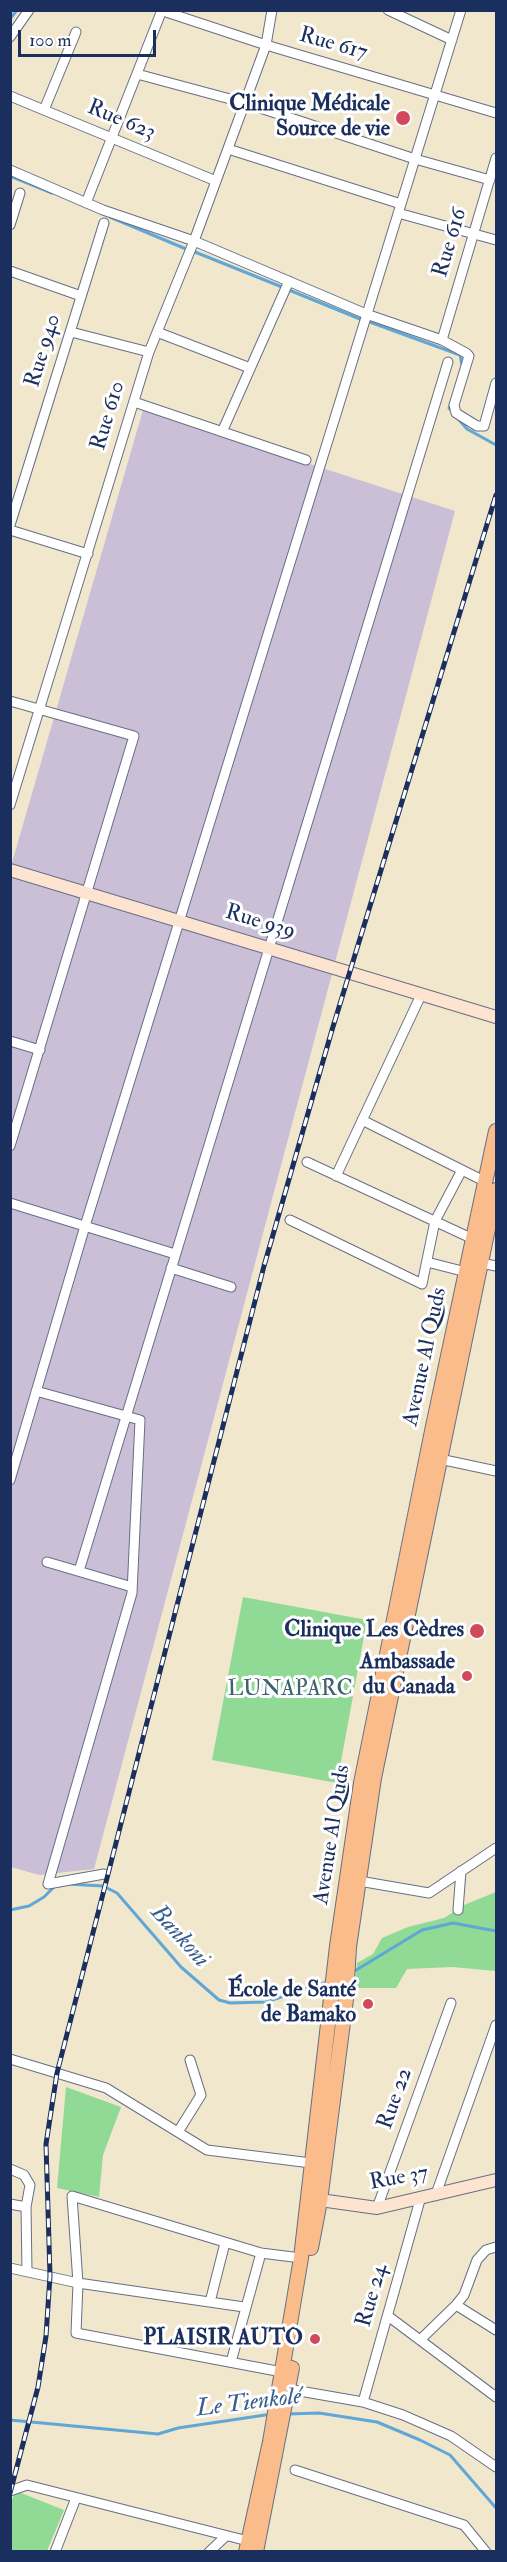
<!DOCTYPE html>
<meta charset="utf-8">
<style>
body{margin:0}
#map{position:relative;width:507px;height:2562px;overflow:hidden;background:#f1e7cd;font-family:"IM FELL Double Pica",serif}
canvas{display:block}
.frame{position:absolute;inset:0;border:12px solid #1b2f5e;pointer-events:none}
.scale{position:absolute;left:18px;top:30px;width:138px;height:27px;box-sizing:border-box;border:3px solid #1b2f5e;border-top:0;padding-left:8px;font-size:18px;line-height:21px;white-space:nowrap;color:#1b2f5e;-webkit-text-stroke:4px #fff;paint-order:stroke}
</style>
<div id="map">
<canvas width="507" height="2562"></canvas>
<div class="frame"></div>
<div class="scale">100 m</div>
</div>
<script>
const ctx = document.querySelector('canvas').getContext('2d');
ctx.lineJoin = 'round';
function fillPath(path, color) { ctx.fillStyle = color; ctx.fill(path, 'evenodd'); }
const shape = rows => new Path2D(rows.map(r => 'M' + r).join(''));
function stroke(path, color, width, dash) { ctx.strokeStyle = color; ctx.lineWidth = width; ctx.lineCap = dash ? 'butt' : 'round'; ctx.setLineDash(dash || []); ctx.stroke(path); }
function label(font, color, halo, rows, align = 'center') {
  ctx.font = font + ' "IM FELL Double Pica",serif'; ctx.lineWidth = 6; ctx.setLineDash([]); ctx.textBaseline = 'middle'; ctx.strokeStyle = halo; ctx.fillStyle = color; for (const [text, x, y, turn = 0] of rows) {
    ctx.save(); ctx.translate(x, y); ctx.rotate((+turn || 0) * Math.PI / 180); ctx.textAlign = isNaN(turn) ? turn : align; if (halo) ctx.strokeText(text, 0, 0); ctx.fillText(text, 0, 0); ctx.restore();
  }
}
fillPath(shape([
 [143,410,455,511,94,1869,39,1875,11,1867,11,866]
]), '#cabfd6');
fillPath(shape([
 [243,1597,367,1620,337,1783,212,1760],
 [496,1892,496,1971,452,1967,407,1969,396,1988,355,1988,357,1963,373,1954,382,1938,408,1927,444,1918,464,1905],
 [66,2087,121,2107,103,2155,99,2197,57,2188],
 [16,2491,64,2510,47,2551,11,2551,10,2504]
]), '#90da96');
stroke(shape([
 [10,19,17,10],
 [10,176,52,193],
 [110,217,186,249],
 [195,252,282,287],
 [289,290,360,319],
 [367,321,460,355,462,365],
 [451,403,449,408,467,429,496,445],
 [67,1884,103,1886,117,1893,181,1967,219,2000,230,2003,266,2002,330,1981],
 [10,1910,29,1906,44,1897,55,1886],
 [353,1972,422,1930,453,1923,496,1931],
 [287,2414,319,2413,377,2422,420,2440,450,2455,496,2508],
 [10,2420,158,2434,178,2428,272,2414]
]), '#5fa7d6', 3);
const minor = shape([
 [160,10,266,45,496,113],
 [388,10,452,40],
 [10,37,29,10],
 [137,74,245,103,415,159,490,180],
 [10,96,216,181],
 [44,110,76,32],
 [228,149,401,204],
 [10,170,103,210,194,241,366,314,442,340,466,353,469,356,454,405,456,413,477,426,484,426,496,383],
 [86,203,162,10],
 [398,213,496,240],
 [10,225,20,193],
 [10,271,81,296],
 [71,332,149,352],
 [157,332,250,368],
 [442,340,496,158],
 [134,402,306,460],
 [222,432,289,281],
 [10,525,104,223],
 [10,530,88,554],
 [10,701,134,736,10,1146],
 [10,805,149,352,194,241,266,45,272,10],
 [10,1041,40,1050],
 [362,1120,486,1182],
 [307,1162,473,1239],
 [336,1176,421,995],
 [10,1203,175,1254],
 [290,1220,422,1284,435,1221,462,1170],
 [427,1262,466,1272],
 [475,1262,496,1266],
 [171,1268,231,1287],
 [36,1391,140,1420,132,1593,48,1884,104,1874],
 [435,1458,496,1471],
 [10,1480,85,1226,461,10],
 [47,1562,132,1587],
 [79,1571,448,362],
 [359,1881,429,1893,496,1848],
 [458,1910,461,1871],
 [10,2059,106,2088,207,2150,311,2163],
 [178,2132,201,2095,190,2060],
 [10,2169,24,2175,30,2185,26,2207,27,2271],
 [436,2194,496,2025],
 [10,2204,26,2207],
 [377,2208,451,2003],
 [10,2268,78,2283,244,2307],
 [210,2302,225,2243],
 [456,2305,464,2295,477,2260,486,2250,496,2247],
 [388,2316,496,2397],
 [420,2340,456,2305,496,2330],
 [231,2362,261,2253],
 [282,2372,76,2333,78,2283,72,2196,261,2253,301,2258],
 [288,2389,363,2402,403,2415,451,2436,496,2467],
 [363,2402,420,2200],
 [295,2470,464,2525,486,2552],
 [10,2491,27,2485,248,2541],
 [55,2552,76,2498],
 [209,2552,226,2536]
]);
const secondary = shape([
 [10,870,496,1017],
 [313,2199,377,2208,496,2180]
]);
const primary = shape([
 [311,2248,320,2201,346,1999,349,1947,374,1778,496,1190],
 [246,2552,270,2442,301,2258,337,1946,361,1783,432,1431,496,1131],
 [256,2552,292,2368]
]);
stroke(minor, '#666f85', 11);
stroke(secondary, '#666f85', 14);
stroke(primary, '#666f85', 16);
stroke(minor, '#fff', 9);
stroke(secondary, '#fde4d1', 12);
stroke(primary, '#fabc8b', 14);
const rail = shape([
 [10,2493,38,2387,46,2336,50,2276,46,2144,57,2073,264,1266,332,1030,496,495]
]);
stroke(rail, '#1b2f5e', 5);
stroke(rail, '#fff', 3, [9]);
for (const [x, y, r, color] of [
 [403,118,8,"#d1495b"],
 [477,1631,8,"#d1495b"],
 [467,1676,6,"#d1495b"],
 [368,2004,6,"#d1495b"],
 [315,2339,6,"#d1495b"]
]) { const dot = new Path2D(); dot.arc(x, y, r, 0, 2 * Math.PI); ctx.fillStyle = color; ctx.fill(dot); stroke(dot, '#fff', 2); }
label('22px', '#1b2f5e', '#fff', [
 ["Rue 617",333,45,16],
 ["Rue 623",121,121,23],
 ["Rue 616",451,243,-73],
 ["Rue 940",44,351,-73],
 ["Rue 610",109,416,-73],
 ["Rue 939",260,923,17],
 ["Avenue Al Quds",426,1357,-78],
 ["Avenue Al Quds",333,1835,-81],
 ["Rue 22",396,2099,-70],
 ["Rue 37",399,2179,-10],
 ["Rue 24",373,2296,-74]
]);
label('bold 22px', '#1b2f5e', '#fff', [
 ["Clinique Médicale",390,105],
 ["Source de vie",390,130],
 ["Clinique Les Cèdres",464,1631],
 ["Ambassade",455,1663],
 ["du Canada",455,1688],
 ["École de Santé",356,1991],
 ["de Bamako",356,2016],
 ["PLAISIR AUTO",303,2339]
], 'right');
label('22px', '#3e626f', '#fff', [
 ["LUNAPARC",290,1690]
]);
label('italic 24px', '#365f8e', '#fff', [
 ["Bankoni",179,1937,48],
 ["Le Tienkolé",249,2404,-7]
]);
</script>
